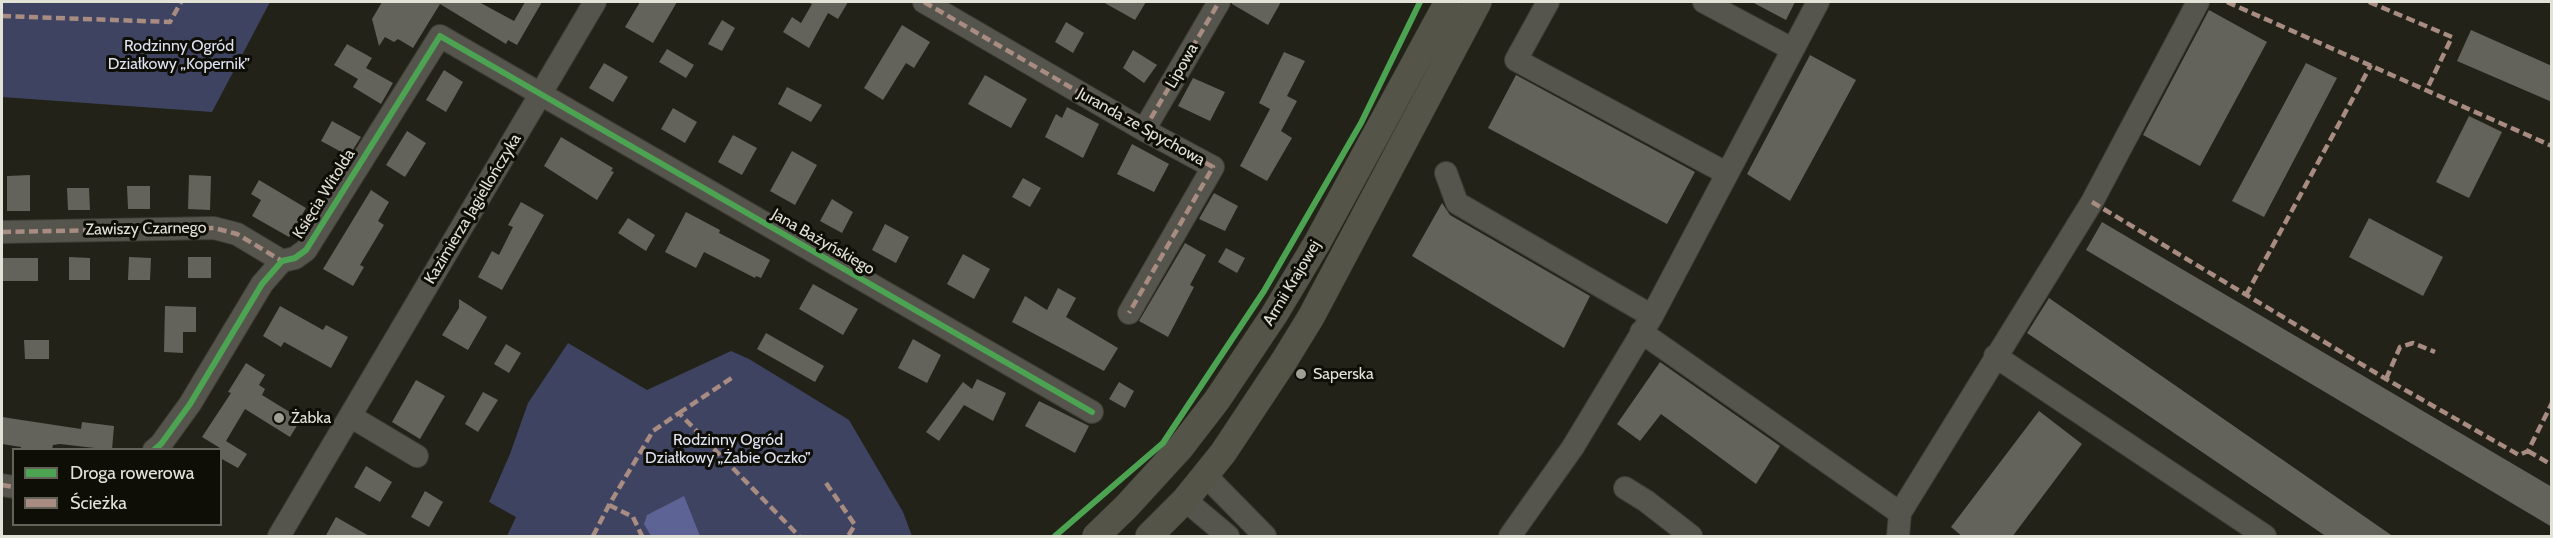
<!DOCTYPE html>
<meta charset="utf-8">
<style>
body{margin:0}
#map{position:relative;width:2553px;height:538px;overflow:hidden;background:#222218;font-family:Cabin,sans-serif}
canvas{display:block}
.frame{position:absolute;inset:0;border:3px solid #e2e2d7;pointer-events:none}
.legend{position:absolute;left:12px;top:448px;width:210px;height:78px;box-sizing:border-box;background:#0e0e07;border:2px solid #63635a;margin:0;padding:8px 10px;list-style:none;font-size:18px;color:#e2e2d7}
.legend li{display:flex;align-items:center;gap:12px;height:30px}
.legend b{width:30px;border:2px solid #63635a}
</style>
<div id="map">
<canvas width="2553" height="538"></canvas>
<div class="frame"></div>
<ul class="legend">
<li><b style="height:8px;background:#4ca352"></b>Droga rowerowa</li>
<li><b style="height:8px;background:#a88b81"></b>Ścieżka</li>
</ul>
</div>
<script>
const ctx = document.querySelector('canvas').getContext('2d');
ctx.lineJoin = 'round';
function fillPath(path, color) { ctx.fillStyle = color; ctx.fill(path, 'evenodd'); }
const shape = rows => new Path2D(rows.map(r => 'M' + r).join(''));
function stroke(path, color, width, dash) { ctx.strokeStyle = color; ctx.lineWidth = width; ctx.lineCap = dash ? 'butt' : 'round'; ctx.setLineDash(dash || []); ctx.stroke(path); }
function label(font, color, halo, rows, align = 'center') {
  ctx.font = font + ' Cabin,sans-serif'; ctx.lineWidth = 6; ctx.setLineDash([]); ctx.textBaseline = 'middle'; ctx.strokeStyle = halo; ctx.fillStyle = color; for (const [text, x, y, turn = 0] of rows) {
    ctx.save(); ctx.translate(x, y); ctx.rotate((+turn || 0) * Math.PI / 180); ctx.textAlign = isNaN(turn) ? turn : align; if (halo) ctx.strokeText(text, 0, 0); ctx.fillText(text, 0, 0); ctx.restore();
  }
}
fillPath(shape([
 [2,2,270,2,212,112,2,97],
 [568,343,647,390,731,351,749,359,849,420,903,512,912,536,507,536,516,517,489,502,510,454,528,403]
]), '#3f4362');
fillPath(shape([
 [684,496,700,536,651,536,644,524,647,515]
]), '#5d6395');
fillPath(shape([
 [382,2,479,2,514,21,525,2,542,2,517,45,508,40,506,44,440,4,413,48,398,39,394,42,385,37,379,46,372,19],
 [640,2,677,2,653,43,625,27],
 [807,2,848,2,838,19,828,13,809,48,783,32,792,17,801,23,812,4],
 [1103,2,1146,2,1135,20],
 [1232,2,1281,2,1268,25,1232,4],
 [1752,2,1795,2,1786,20],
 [2209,10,2267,42,2200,166,2143,135],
 [722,20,735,28,722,51,708,44],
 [1066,22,1084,33,1073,53,1055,42],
 [902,25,930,42,914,68,906,63,883,100,864,88],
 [2471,30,2552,66,2552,102,2457,61],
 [347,44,372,58,366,68,393,83,381,104,353,87,358,79,334,65],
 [667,49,694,65,686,78,659,62],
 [1133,50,1157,65,1144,83,1123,68],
 [1284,52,1305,61,1287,96,1297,101,1281,131,1292,138,1267,181,1240,166,1270,109,1259,103],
 [1810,55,1856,80,1790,201,1747,174],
 [604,63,628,77,613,102,589,88],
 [2306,63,2337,78,2264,217,2232,201],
 [444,70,463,82,446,112,426,100],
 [985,75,1027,99,1011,128,968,104],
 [1516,75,1695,172,1667,224,1488,128],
 [1193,78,1225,92,1210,121,1178,106],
 [787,87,822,105,811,122,778,104],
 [1067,107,1099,124,1083,158,1045,137,1056,114,1062,118],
 [673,108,697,122,685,143,661,129],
 [2469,116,2502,132,2469,198,2436,182],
 [332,121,361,137,349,156,321,141],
 [407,131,426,143,405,177,386,165],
 [733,135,757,148,742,175,718,162],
 [561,137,613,168,611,171,614,172,597,200,544,166],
 [1132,144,1169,164,1154,192,1117,174],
 [792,151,817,165,795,205,770,191],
 [30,175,30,211,7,211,7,176],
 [189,175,211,176,210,210,188,209],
 [1023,178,1041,188,1030,207,1012,197],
 [259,180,306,208,289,237,252,216,261,200,251,194],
 [127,186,150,186,150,209,128,209],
 [67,188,89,188,90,210,68,210],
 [371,190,389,202,378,221,384,225,360,265,364,267,353,286,323,269],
 [1214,193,1238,206,1225,231,1199,219],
 [832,199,853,212,842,233,820,221],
 [521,202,544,215,502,290,478,277,492,251,499,255,513,227,508,225],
 [1442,203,1450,215,1590,296,1564,348,1412,256],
 [686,212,720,230,719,233,765,257,770,260,761,278,756,276,755,278,704,252,696,268,665,252],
 [628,218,655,235,646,251,618,233],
 [2369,218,2443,257,2423,296,2349,257],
 [2102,222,2552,487,2552,527,2086,250],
 [885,224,909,237,896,263,872,250],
 [1185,243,1206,255,1190,285,1194,287,1168,337,1139,321],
 [1226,248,1245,258,1237,273,1218,262],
 [963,254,990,269,974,299,947,284],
 [69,257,90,258,90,280,69,280],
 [129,257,151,258,150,280,128,280],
 [188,257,211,257,211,278,188,278],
 [2,258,38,258,38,281,2,281],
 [813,284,858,309,843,335,799,309],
 [1058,288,1076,298,1066,317,1118,348,1104,371,1012,322,1025,296,1047,310],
 [2049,298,2394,537,2327,537,2027,333],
 [459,299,487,317,468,350,442,335,459,308],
 [165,306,196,307,196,332,183,332,183,353,164,352],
 [280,306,323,330,326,325,348,337,331,368,284,342,281,347,263,336],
 [766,333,824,366,815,382,757,349],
 [913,339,941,355,927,383,898,368],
 [24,340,49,340,49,359,25,359],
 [506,344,521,353,509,373,494,364],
 [1660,362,1780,446,1756,484,1661,414,1640,441,1617,424],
 [246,363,265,375,259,385,265,389,262,395,301,419,290,437,245,409,226,441,247,454,238,468,220,458,220,448,202,437,231,393,228,392],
 [977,379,1006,393,993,421,964,405,939,441,926,432,963,382,972,389],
 [416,380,445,396,420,439,392,422],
 [1119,382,1134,391,1125,408,1109,399],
 [483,392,498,400,478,432,465,424],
 [1039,401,1089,426,1075,453,1025,426],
 [2039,411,2082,444,2012,537,1963,537,1951,527],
 [2,417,81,429,82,422,114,426,112,450,60,444,53,445,52,450,21,450,21,447,2,444],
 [366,466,392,482,380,502,354,487],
 [425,491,443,502,429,527,411,517],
 [336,517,371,537,325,537]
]), '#64635b');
const minor = shape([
 [924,2,1144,130,1213,167,1129,313],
 [1548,2,1516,60,1726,173],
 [1704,2,1792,49],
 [1144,130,1219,2],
 [1446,173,1457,203,1652,316],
 [2,232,214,228,237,234,282,261],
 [1641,332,1900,513],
 [1995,356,2265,536],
 [350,416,417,456],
 [154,450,161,444,190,404,262,284,282,261,295,258,306,250,440,36,1092,412],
 [1206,476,1265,536],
 [2,485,14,487],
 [1625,488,1646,501,1691,536],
 [1185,500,1228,536],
 [279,536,595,2],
 [1510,536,1573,447,1652,316,1818,2],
 [1898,536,1900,513,2092,202,2198,2]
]);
const major = shape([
 [1096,536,1126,507,1180,448,1217,400,1274,315,1317,243,1448,2],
 [1149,536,1185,500,1223,453,1284,361,1311,317,1478,2]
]);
stroke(minor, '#3e3e36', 24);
stroke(major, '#3e3e36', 28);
stroke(minor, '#55554e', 22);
stroke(major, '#555449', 27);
stroke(shape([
 [924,2,1144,130,1213,167,1129,313],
 [2227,2,2552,146],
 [2369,2,2452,37,2427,89],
 [2,16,170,22,181,2],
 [1144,130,1219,2],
 [2092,202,2386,379,2519,455,2528,451,2552,403],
 [2,232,214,228,237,234,282,261],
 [2246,295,2371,65],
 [2386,379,2400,347,2413,343,2435,352],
 [679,413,733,377],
 [2528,451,2552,465],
 [826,483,855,525,848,536],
 [2,485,14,487],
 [609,505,633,517,642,536],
 [593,536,609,505,653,431,679,413,799,536]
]), '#a88b81', 4.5, [9, 4.5]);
stroke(shape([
 [154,450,161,444,190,404,262,284,282,261,295,258,306,250,440,36,1092,412],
 [1055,536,1163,443,1264,291,1361,123,1420,2]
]), '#4ca352', 6);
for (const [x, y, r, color] of [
 [1301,374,6,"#9f9f94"],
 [279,418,6,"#9f9f94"]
]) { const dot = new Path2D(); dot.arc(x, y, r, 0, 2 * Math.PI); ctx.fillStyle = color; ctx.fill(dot); stroke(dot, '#0e0e07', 2); }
label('16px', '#dfe2f3', '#0e0e07', [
 ["Rodzinny Ogród",179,46],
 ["Działkowy „Kopernik”",179,64],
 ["Rodzinny Ogród",728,440],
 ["Działkowy „Żabie Oczko”",728,458]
]);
label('16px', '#e2e2d7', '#0e0e07', [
 ["Lipowa",1182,66,-60],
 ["Juranda ze Spychowa",1141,127,29],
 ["Księcia Witolda",324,194,-58],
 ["Kazimierza Jagiellończyka",473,209,-59],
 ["Zawiszy Czarnego",146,229,-1],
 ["Jana Bażyńskiego",823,242,30],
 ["Armii Krajowej",1292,283,-59]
]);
label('16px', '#e2e2d7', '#0e0e07', [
 ["Saperska",1313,374],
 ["Żabka",291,418]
], 'left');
</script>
